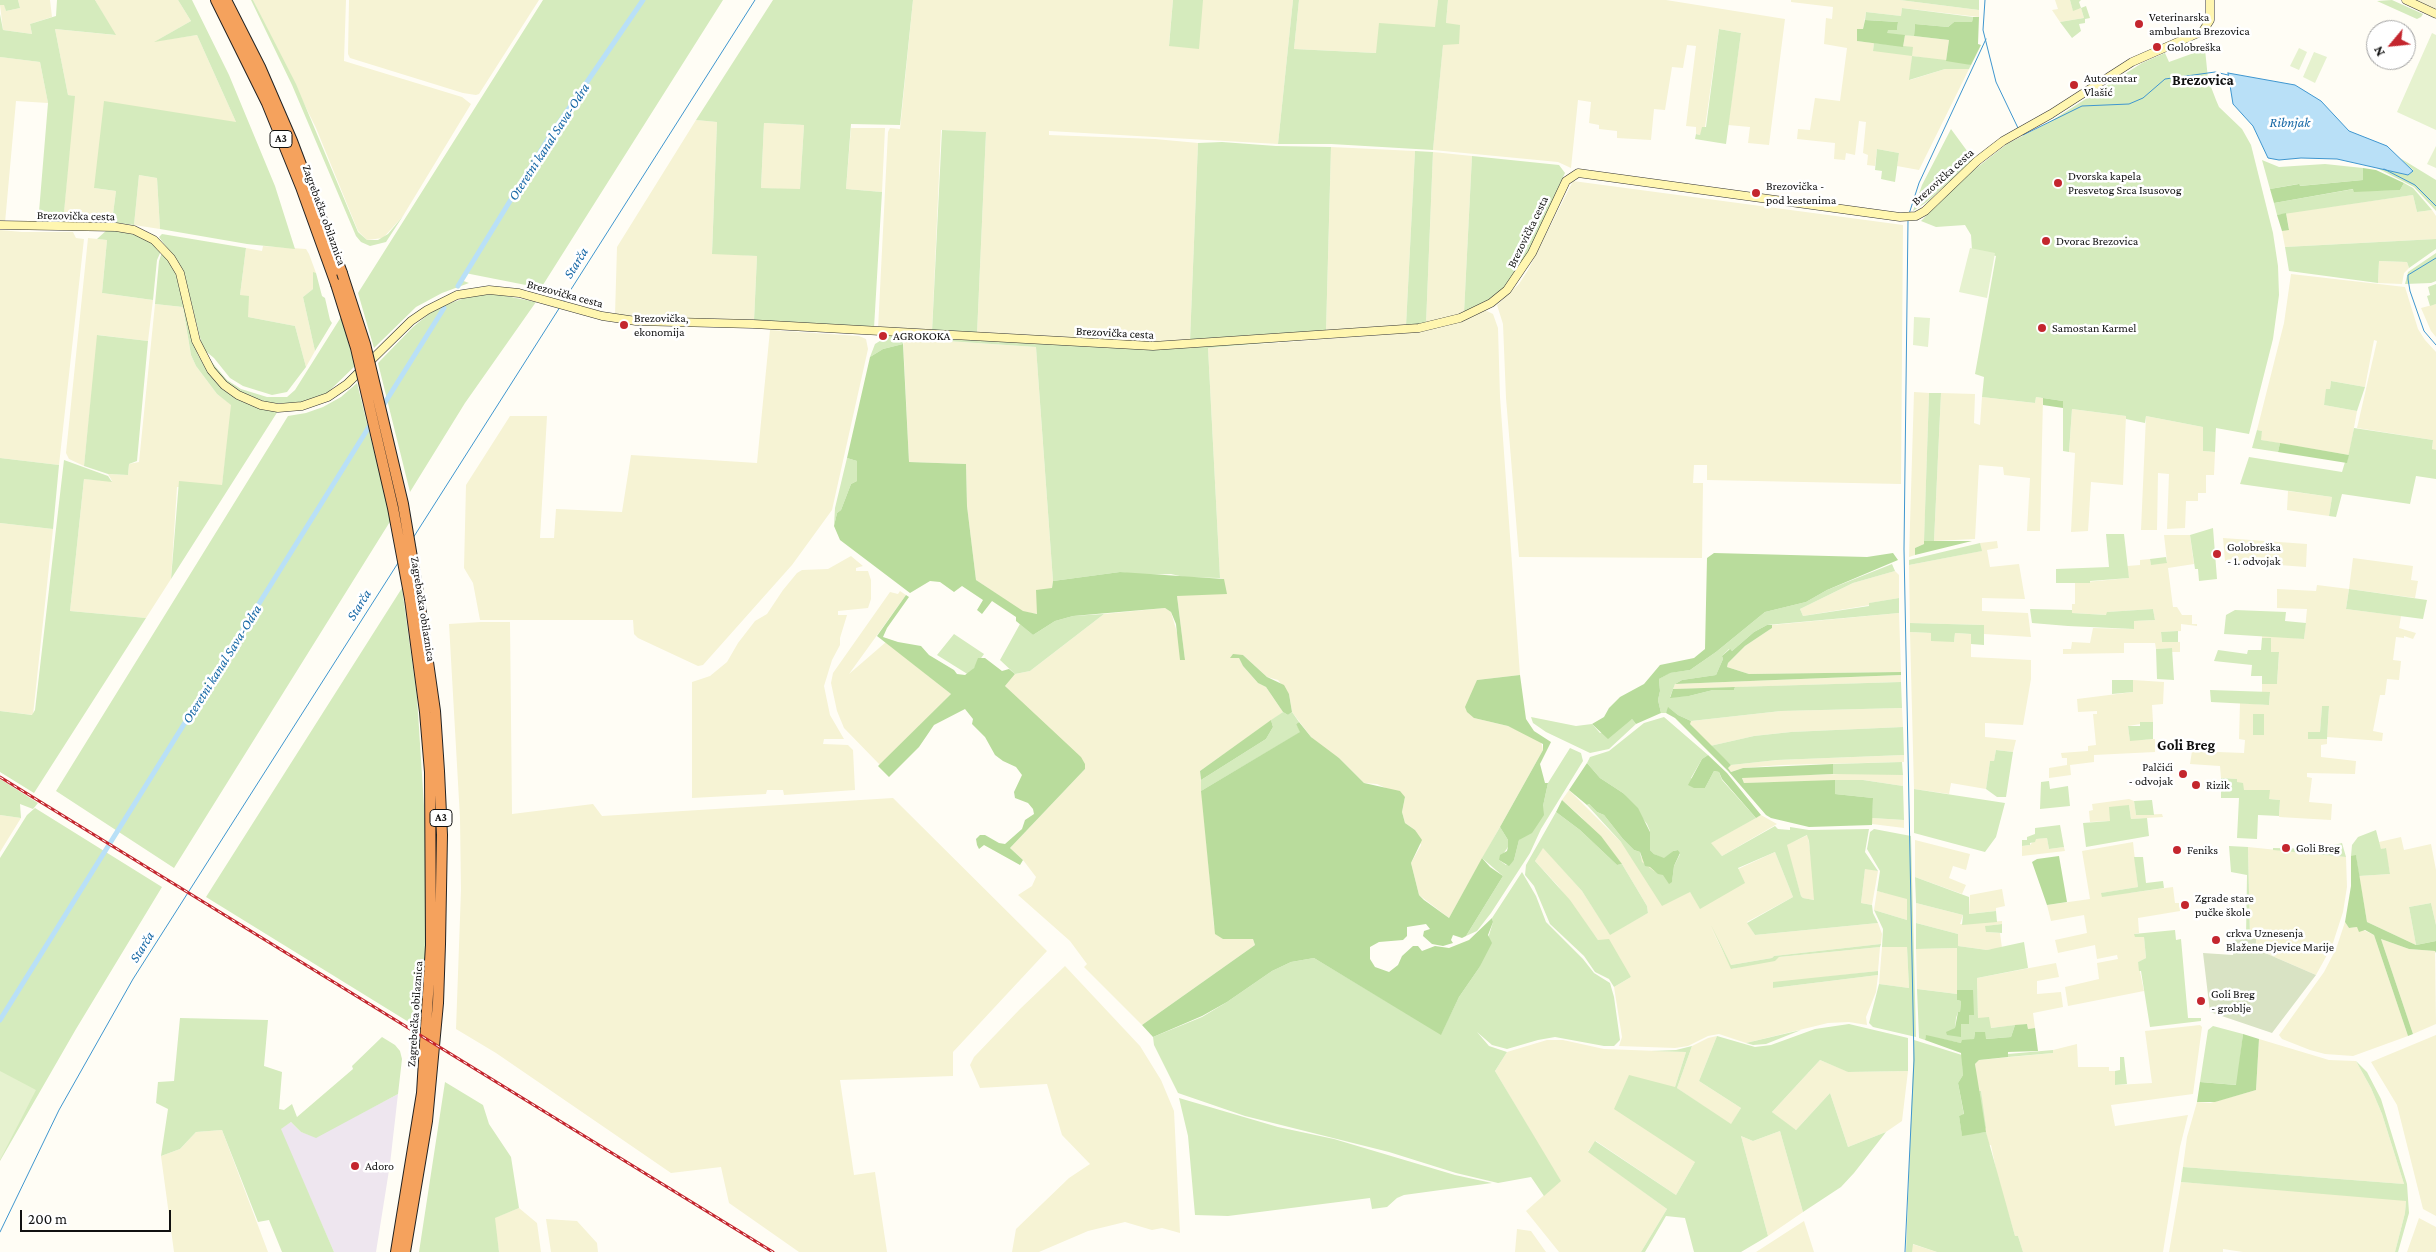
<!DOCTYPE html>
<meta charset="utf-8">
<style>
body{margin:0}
#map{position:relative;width:2436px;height:1252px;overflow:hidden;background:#fffdf5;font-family:"Crimson Pro",serif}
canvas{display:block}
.north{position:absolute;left:2366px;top:20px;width:50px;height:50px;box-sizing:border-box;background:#fff;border:1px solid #a0a0a0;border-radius:50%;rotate:242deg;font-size:14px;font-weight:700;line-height:20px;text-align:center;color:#111}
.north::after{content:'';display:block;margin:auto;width:18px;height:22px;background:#c4262e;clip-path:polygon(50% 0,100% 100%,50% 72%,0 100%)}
.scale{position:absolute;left:20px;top:1210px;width:151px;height:22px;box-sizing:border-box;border:2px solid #111;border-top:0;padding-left:6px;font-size:15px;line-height:18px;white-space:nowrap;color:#111;-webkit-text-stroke:4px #fff;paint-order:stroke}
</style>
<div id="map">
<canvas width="2436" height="1252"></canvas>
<div class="north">N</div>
<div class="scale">200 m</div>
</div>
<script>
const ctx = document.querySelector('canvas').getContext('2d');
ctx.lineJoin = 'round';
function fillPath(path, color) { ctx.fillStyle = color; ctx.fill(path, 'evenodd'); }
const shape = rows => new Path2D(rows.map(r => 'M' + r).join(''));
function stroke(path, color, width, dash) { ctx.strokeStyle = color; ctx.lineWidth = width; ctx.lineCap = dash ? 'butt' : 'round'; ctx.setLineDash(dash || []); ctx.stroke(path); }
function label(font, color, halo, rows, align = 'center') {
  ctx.font = font + ' "Crimson Pro",serif'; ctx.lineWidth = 5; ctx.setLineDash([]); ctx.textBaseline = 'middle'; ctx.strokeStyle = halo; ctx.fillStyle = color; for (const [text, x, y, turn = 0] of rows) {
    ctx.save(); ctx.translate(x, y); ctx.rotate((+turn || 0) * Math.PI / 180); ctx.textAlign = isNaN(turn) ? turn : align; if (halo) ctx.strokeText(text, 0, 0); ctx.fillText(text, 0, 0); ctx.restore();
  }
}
fillPath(shape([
 [398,1094,390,1164,376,1252,334,1252,280,1129,291,1122,301,1132,316,1137]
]), '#eee6ef');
fillPath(shape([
 [18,0,50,0,52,17,30,24,32,34,3,30,0,5,4,4,6,11,20,8],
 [95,0,178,0,191,21,156,41,197,35,236,122,94,188,116,191,112,222,63,223,74,96,68,95,55,29,115,35],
 [253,0,346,0,344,61,462,97,471,104,403,216,383,238,367,240,358,231,316,128],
 [349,0,539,0,479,94,476,95,463,93,350,58,348,54],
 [913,0,1173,0,1169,45,1203,0,1293,0,1278,144,1049,131,1049,135,1155,139,1198,143,1190,341,1147,343,977,334,986,132,941,130,932,332,878,329,888,132,890,128,900,129],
 [1299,0,1438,0,1436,27,1377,53,1294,49],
 [1448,0,1666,0,1785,19,1769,145,1748,143,1750,127,1728,125,1741,33,1719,29,1705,127,1700,135,1696,134,1696,127,1686,126,1696,46,1687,45,1683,68,1672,67,1665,110,1654,109,1651,140,1617,138,1617,131,1599,129,1599,125,1589,123,1591,102,1578,100,1571,168,1558,162,1433,150,1443,44,1459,44,1446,23],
 [1791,0,1900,0,1979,10,1979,17,1902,8,1901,16,1866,12,1863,29,1857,41,1874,43,1873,51,1912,47,1903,47,1905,35,1949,40,1946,61,1912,56,1910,80,1945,69,1969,69,1919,170,1897,166,1899,153,1877,149,1875,166,1867,165,1868,155,1863,153,1866,122,1859,121,1855,155,1846,153,1845,160,1834,159,1835,143,1797,139,1798,129,1810,130,1815,98,1840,101,1847,48,1824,44,1826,18,1832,19,1833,7,1791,2],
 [2055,0,2070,0,2073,10,2081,8,2084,18,2060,22,2052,10,2058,9],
 [2414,0,2436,0,2436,10],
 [0,57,40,62,48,103,16,101,5,223,0,222],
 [696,120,717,122,712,253,757,256,754,321,615,315,617,247],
 [764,123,804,125,800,190,761,188],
 [851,128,885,128,882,192,846,189],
 [1331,147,1415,151,1406,326,1326,331],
 [1433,152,1472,156,1464,313,1426,324],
 [139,175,157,178,160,229,134,225],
 [1573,181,1903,225,1901,484,1707,480,1707,465,1694,465,1693,483,1703,483,1702,558,1519,557,1506,398,1503,324,1497,305,1519,284,1528,270],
 [2413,195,2417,212,2432,210,2436,216,2436,239,2285,247,2282,231,2289,229,2286,213],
 [0,230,22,232,73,232,76,238,84,239,59,465,0,458],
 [88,238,107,240,102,293,153,300,148,341,98,335,84,466,69,459,66,453],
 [263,246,306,249,309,254,316,273,313,273,313,289,303,297,315,351,306,367,295,326,248,317,240,295,246,248,262,251],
 [2379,261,2407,262,2409,268,2404,273,2402,284,2378,283],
 [2291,274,2405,287,2418,329,2425,340,2436,352,2436,450,2432,450,2433,440,2357,428,2377,341,2374,340,2365,387,2331,381,2330,390,2327,389,2324,405,2357,411,2349,455,2260,440,2262,431,2257,430,2284,323],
 [155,304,183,307,191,355,196,366,217,394,232,405,222,485,177,487,171,579,146,618,70,611,84,479,112,481,108,474,128,475,129,464,139,462],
 [2436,304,2436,337,2431,331,2421,308],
 [1485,310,1493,314,1498,328,1500,397,1520,675,1477,680,1474,718,1508,726,1541,741,1543,750,1449,918,1419,895,1411,863,1421,845,1415,830,1405,823,1402,812,1405,797,1377,784,1364,783,1339,758,1323,748,1311,737,1292,712,1289,694,1278,680,1267,677,1243,655,1239,658,1243,666,1258,683,1266,687,1283,712,1200,771,1214,926,1223,939,1253,939,1255,945,1142,1025,1084,967,1087,964,1070,941,1018,895,1032,886,1036,877,1023,860,1010,848,1085,769,1005,686,1015,674,1030,671,1104,614,1165,608,1171,612,1185,660,1177,596,1224,579,1220,578,1208,348,1420,332,1447,326],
 [770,330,859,336,866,339,868,349,832,510,792,565,703,665,698,666,638,638,634,634,633,620,480,620,473,583,464,568,466,485,510,416,547,416,540,538,554,538,556,509,622,512,631,455,757,463],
 [903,338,1036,347,1053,581,1052,588,1038,614,1023,612,976,580,967,506,966,464,909,462],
 [1914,392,1929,393,1924,544,1915,548,1915,555,1909,557],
 [1941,393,1975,394,1974,423,1980,425,1982,397,2035,403,2036,397,2043,398,2040,531,2027,531,2030,478,2004,475,2003,467,1979,465,1975,539,1934,541],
 [2072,409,2126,416,2123,485,2091,482,2088,531,2071,532,2075,453,2069,452],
 [2146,416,2203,427,2203,451,2215,452,2214,475,2206,475,2206,493,2198,493,2198,501,2186,501,2185,528,2167,529,2169,474,2158,473,2157,530,2141,530],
 [2288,491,2332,497,2329,516,2287,510],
 [0,523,53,529,33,715,0,711],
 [2164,535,2190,535,2194,564,2168,568,2173,607,2177,607,2182,615,2192,615,2192,624,2197,624,2197,626,2181,624,2181,631,2161,632,2162,642,2180,642,2180,652,2172,652,2172,648,2156,649,2155,643,2124,643,2124,653,2063,654,2063,649,2071,649,2072,642,2090,643,2093,628,2134,629,2134,621,2155,620,2153,609,2107,612,2107,615,2072,613,2072,604,2075,604,2075,583,2129,578,2127,566,2140,565,2140,560,2150,559,2151,564,2167,562],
 [2223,538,2307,544,2306,567,2225,561],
 [1997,541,1998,548,1987,550,1990,567,2019,564,2025,599,1982,598,1982,611,2028,613,2031,637,1984,634,1984,625,1910,623,1909,565,1981,551,1980,543],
 [851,556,863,566,856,568,856,571,868,571,871,580,871,599,868,608,838,611,838,615,847,615,840,638,840,645,832,660,824,686,830,715,844,739,824,739,823,744,848,745,853,750,855,790,784,795,783,790,767,790,766,794,692,798,692,682,710,676,727,662,738,643,755,621,767,614,783,590,797,573,802,570,828,569],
 [2353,558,2413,566,2411,580,2418,581,2415,598,2349,589,2346,609,2401,616,2399,628,2416,633,2413,639,2404,636,2404,638,2396,637,2393,660,2401,661,2399,680,2387,679,2385,695,2380,695,2373,731,2383,733,2382,741,2327,737,2329,707,2322,706,2320,733,2308,739,2327,739,2327,744,2321,745,2321,757,2356,761,2355,774,2307,773,2307,777,2312,778,2309,802,2332,804,2331,820,2279,817,2280,800,2269,799,2243,790,2237,783,2237,779,2221,778,2220,766,2190,764,2192,751,2244,753,2245,740,2239,739,2240,703,2269,705,2270,693,2262,692,2262,684,2277,684,2279,653,2271,652,2271,639,2262,638,2262,635,2304,639,2307,609,2277,608,2277,589,2316,591,2317,585,2349,589],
 [1895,571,1899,575,1899,598,1870,603,1870,605,1803,616,1800,609,1853,583],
 [900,591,906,595,849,674,886,642,951,694,880,765,844,728,837,711,831,683,833,673,890,592,898,594],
 [1899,613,1901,672,1749,674,1727,667,1728,663,1745,646,1772,628,1772,625],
 [481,622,510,622,512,814,593,804,602,816,893,798,1047,951,953,1052,953,1076,840,1080,854,1175,875,1172,887,1252,799,1252,729,1203,721,1167,671,1173,496,1053,456,1029,461,890,460,818,449,624],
 [1910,632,1931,633,1954,642,1955,633,1971,634,1971,657,2031,660,2031,679,2023,725,1985,723,1985,737,2016,740,2013,752,1996,750,1994,761,1990,761,1986,789,1951,783,1949,794,1914,789],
 [1901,675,1901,682,1673,689,1675,684],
 [2133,680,2164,682,2163,704,2152,705,2153,722,2128,726,2130,740,2155,739,2155,752,2094,755,2094,762,2070,765,2071,775,2049,778,2049,768,2067,765,2067,758,2062,758,2061,753,2088,751,2088,746,2096,745,2093,714,2097,714,2097,711,2078,712,2077,699,2133,692],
 [1902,708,1903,727,1791,732,1754,736,1710,746,1689,723,1691,721,1781,711],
 [1904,755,1904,762,1781,765,1743,768,1731,772,1728,768,1731,765,1777,760],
 [1871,773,1903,775,1903,786,1863,780,1744,783,1742,777],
 [1569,790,1621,842,1690,892,1701,908,1738,869,1775,852,1793,897,1747,922,1755,935,1878,923,1882,934,1881,944,1774,956,1772,958,1731,965,1710,926,1732,969,1779,957,1880,947,1878,971,1773,983,1773,988,1878,975,1876,992,1866,1017,1867,1025,1849,1022,1828,1023,1746,1043,1719,1034,1708,1036,1688,1046,1675,1048,1619,1046,1622,1037,1614,987,1631,977,1601,941,1598,940,1558,886,1535,861,1543,847,1582,891,1610,934,1648,913,1647,906,1622,864,1581,817,1562,800],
 [2129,799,2134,801,2136,815,2162,814,2163,817,2131,819,2129,805,2110,821,2090,822,2089,811,2093,810,2092,804],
 [0,815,21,818,0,852],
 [1761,815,1777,824,1722,856,1710,843],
 [1872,818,1904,820,1904,828,1872,824],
 [1808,835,1816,899,1814,900,1803,898,1801,896,1786,845],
 [2401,837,2404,850,2431,844,2436,870,2436,925,2431,903,2409,907,2416,945,2367,922,2359,876,2390,874,2385,848,2381,850,2379,842],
 [2047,838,2049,849,2064,847,2065,851,2022,856,2022,846,2030,845,2035,839],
 [1915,840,1970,854,1966,870,1953,866,1949,878,1966,885,1962,894,1915,877],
 [2133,842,2138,887,2102,893,2129,893,2173,887,2175,903,2179,903,2180,911,2138,918,2139,933,2134,934,2144,937,2146,958,2138,962,2144,991,2068,1006,2065,987,2099,979,2097,963,2118,959,2117,955,2097,959,2095,945,2058,953,2055,940,2087,933,2084,915,2051,921,2047,905,2090,899,2082,851],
 [2248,847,2346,857,2347,887,2343,912,2332,946,2316,975,2256,949,2256,940,2250,938],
 [1865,868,1878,871,1872,905,1861,903],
 [2002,889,2005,906,1996,908,1996,911,1969,914,1970,895],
 [1877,891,1907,898,1907,920,1874,910],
 [1916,903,1963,915,1960,924,2002,921,2002,924,1986,926,1986,932,2000,933,2002,948,1987,950,1958,946,1958,934,1916,923],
 [2345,922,2349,928,2357,927,2374,935,2408,1036,2353,1056,2325,1054,2310,1050,2282,1039,2279,1035,2324,972,2336,949],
 [2381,939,2409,949,2435,951,2436,1024,2413,1034],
 [1882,947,1907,947,1909,988,1879,984],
 [1958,948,1957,994,1917,989,1916,949],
 [2056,963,2059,977,2037,981,2037,994,2061,992,2063,1007,2033,1013,2035,1028,2028,1029,2027,1024,1990,1028,1978,1018,1977,978],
 [1065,966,1140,1046,1161,1080,1174,1111,1180,1233,1162,1228,1152,1230,1125,1222,1088,1231,1039,1252,1012,1252,1016,1229,1069,1178,1090,1164,1062,1135,1047,1084,980,1088,970,1065,974,1057,1020,1009],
 [2200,1025,2202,1027,2193,1094,2111,1105,2115,1126,2188,1115,2180,1147,2163,1252,2023,1252,2018,1236,2015,1236,1998,1179,1991,1145,1989,1145,1985,1129,1981,1091,1978,1091,1975,1064,1979,1060,2053,1053,2053,1050,2077,1044,2078,1067,2109,1067,2109,1071,2115,1071,2116,1085,2152,1083,2145,1031],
 [2436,1035,2436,1216,2423,1209,2397,1105,2371,1062],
 [1717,1036,1699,1081,1741,1108,1731,1125,1677,1088,1692,1046,1708,1038],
 [2259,1039,2329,1060,2356,1061,2371,1088,2382,1114,2404,1184,2183,1167,2187,1137,2197,1102,2210,1103,2256,1090],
 [1547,1040,1563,1040,1604,1049,1686,1052,1675,1087,1672,1087,1695,1162,1676,1195,1596,1141,1588,1151,1667,1209,1641,1252,1559,1252,1526,1211,1560,1181,1495,1071,1507,1052],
 [1820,1060,1849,1072,1908,1071,1902,1121,1886,1132,1848,1147,1830,1093,1796,1130,1792,1128,1772,1112],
 [222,1130,268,1252,174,1252,161,1156,180,1149,196,1132],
 [1780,1131,1803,1212,1768,1236,1741,1136,1753,1141],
 [2181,1182,2398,1199,2406,1201,2405,1213,2395,1252,2243,1252,2223,1249,2223,1252,2169,1252],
 [519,1208,537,1223,541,1252,499,1252,494,1218],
 [2419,1218,2436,1227,2436,1252,2407,1252],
 [546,1219,577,1221,597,1243,598,1252,551,1252],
 [1804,1221,1814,1252,1756,1252],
 [1517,1229,1531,1231,1546,1252,1515,1252],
 [1912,1244,1937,1252,1912,1252]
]), '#f6f3d4');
fillPath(shape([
 [0,0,18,0,20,8,6,11,4,5,0,5],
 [57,0,95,0,116,35,55,29,68,95,75,96,63,223,38,224,48,103,40,62,0,57,0,14,3,30,32,34,30,24,56,16],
 [178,0,192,0,229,75,275,186,295,249,247,244,160,229,157,178,139,175,134,225,112,222,116,191,94,188,104,101,236,122,197,35,154,42,191,21],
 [251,0,253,0,296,84,358,232,367,240,378,240,388,234,403,216,386,242,370,246,361,242,356,236,292,85],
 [543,0,723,0,541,288,465,273,461,280,469,283,442,293,416,307,374,348,358,293],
 [773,0,913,0,900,125,851,124,846,189,882,192,874,328,754,321,757,256,712,254,717,122,696,120],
 [764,123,804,125,800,189,761,188],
 [1173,0,1203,0,1199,49,1169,46],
 [1293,0,1299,0,1294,49,1376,53,1379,23,1435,27,1438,0,1448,0,1446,23,1460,25,1459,44,1443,45,1433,150,1331,144,1278,144],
 [1900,0,1979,0,1979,10],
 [2070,0,2081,0,2079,2,2081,8,2086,6,2090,18,2085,19,2085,23,2079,24,2081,31,2072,38,2060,22,2084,18,2081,8,2073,11],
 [2392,0,2423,14,2421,17,2417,19,2377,1],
 [1902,8,1973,17,1972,22,1954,22,1948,27,1915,24,1914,36,1887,34,1887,30,1897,30,1898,22,1865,20,1866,12,1901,16],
 [1719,29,1741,33,1726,144,1695,139,1696,134,1700,135,1702,127,1706,127],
 [1874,43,1913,47,1912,56,1963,62,1971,65,1969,69,1945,69,1909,80,1912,56,1873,51],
 [2205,49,2208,79,2216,100,2219,107,2242,129,2251,145,2273,233,2278,266,2279,295,2273,339,2249,434,2216,428,2215,452,2203,451,2203,427,2146,416,2145,423,2126,419,2126,416,2072,409,2069,452,2063,451,2063,401,2036,397,2035,403,1982,397,1984,377,1975,374,1996,256,1972,250,1971,235,1965,225,1936,227,1921,221,1960,181,2007,144,2048,123,2142,63,2165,53,2169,62],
 [1951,129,1973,159,1927,202,1913,211,1922,185],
 [942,130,986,132,977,334,932,332],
 [1222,142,1276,146,1331,147,1326,331,1190,341,1198,143],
 [1877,149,1899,153,1895,182,1881,179,1882,171,1875,170],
 [1415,151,1433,152,1426,324,1406,326],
 [1472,156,1559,165,1565,173,1526,258,1504,289,1489,300,1464,313],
 [2400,158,2436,180,2436,211,2414,187,2375,167,2408,175,2413,170],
 [2262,160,2279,167,2325,164,2363,168,2363,180,2299,186,2298,184,2270,189],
 [2404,183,2413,188,2432,210,2417,212,2413,195,2277,215,2274,203,2354,189,2354,191,2400,190],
 [108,229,136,235,151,242,161,251,157,260,153,300,102,293,107,240,97,239],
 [162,234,246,248,240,295,249,296,248,317,295,326,306,367,287,392,272,395,243,386,230,378,214,358,203,349,183,270,159,237],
 [2436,239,2436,249,2409,268,2407,262,2379,261,2378,283,2289,271,2285,247],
 [162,252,176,271,180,283,192,338,198,355,208,372,223,388,238,399,259,408,278,411,171,579,179,481,222,485,231,405,217,394,196,366,191,355,183,307,155,304,159,261],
 [2436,253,2436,281,2431,283,2405,284,2408,272],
 [313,272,316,273,322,296,325,298,330,320,332,323,315,351,303,297,313,289],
 [2436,284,2436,304,2430,306,2427,296,2430,295,2428,287],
 [496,294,536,302,465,403,410,492,378,363,413,327,435,309,470,296],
 [341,317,355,366,326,394,301,403,269,403,240,393,217,373,210,360,227,380,241,389,267,397,287,397,295,390],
 [1420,330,1208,348,1220,578,1184,577,1171,574,1141,575,1120,572,1053,581,1036,347,903,338,903,344,883,349,870,357,875,344,888,336,1161,349],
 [97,335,148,341,137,461,129,464,128,475,108,474,84,466],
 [2331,381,2365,387,2357,411,2324,405,2326,389,2330,389],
 [357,383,391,520,174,868,56,791,288,416,306,413,323,407,341,397],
 [1929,393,1941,393,1934,541,1924,541],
 [2354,428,2433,440,2432,449,2436,450,2436,479,2416,476,2410,504,2342,494,2336,517,2329,516,2332,497,2240,484,2249,457,2342,472,2345,462,2347,462],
 [2257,430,2262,431,2261,440,2280,443,2278,452,2252,448],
 [0,458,59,465,53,529,0,523],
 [847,458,857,461,857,481,851,484,841,510,837,513,834,526,835,508],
 [64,460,108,476,112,482,84,479,70,611,146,618,34,793,0,772,0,711,32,715,35,710],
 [2213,528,2217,579,2199,581,2198,569,2195,569,2190,535],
 [2106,534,2124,534,2129,578,2090,581,2090,583,2056,583,2056,569,2109,567],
 [1980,543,1982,551,1909,565,1909,560],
 [2166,557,2167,563,2151,565,2150,559],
 [1892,564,1895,571,1853,583,1800,609,1803,616,1869,606,1869,603,1899,598,1899,613,1767,625,1754,632,1732,651,1729,649,1722,656,1723,659,1716,675,1682,680,1675,684,1670,697,1689,696,1713,690,1734,690,1735,687,1901,682,1902,708,1781,711,1691,721,1678,715,1669,708,1666,713,1661,713,1658,700,1660,691,1659,679,1669,673,1690,670,1716,652,1765,612,1806,602,1827,590],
 [402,588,417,697,427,853,426,954,420,1029,206,897],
 [2349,589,2427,600,2423,619,2346,609],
 [2030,609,2072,610,2072,613,2106,615,2107,612,2153,609,2155,620,2134,621,2134,629,2068,626,2032,623],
 [2235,610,2286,612,2285,621,2306,623,2304,639,2224,634,2226,615],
 [1104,614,1030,671,1015,674,1000,660,1020,624,1033,635,1055,621,1073,616],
 [1910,623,1984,625,1984,645,1971,644,1971,634,1955,633,1954,642,1931,641,1931,633,1910,632],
 [2178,631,2178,642,2162,642,2161,632],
 [954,634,984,654,969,675,937,655],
 [2262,638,2271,638,2271,652,2279,652,2277,684,2262,684,2262,676,2251,676,2252,665,2214,661,2218,650,2247,654,2248,650,2261,650],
 [2172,648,2174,680,2157,679,2156,649],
 [2112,680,2133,680,2133,692,2112,694],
 [2210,690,2270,692,2269,705,2211,702],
 [2322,706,2329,706,2327,739,2308,739,2308,732,2320,732],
 [1283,712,1288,715,1292,712,1299,722,1296,724,1301,732,1201,791,1201,780,1266,739,1273,727,1271,720],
 [2253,714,2264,714,2264,735,2253,735],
 [1531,717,1576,726,1592,724,1600,733,1632,719,1636,724,1609,749,1590,753,1546,732,1533,723],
 [1664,717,1708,755,1702,759,1691,778,1705,788,1714,771,1719,772,1722,780,1756,818,1711,843,1722,856,1775,826,1778,829,1790,830,1790,827,1809,830,1869,829,1865,852,1878,871,1865,869,1861,903,1872,905,1873,913,1878,923,1755,935,1747,923,1793,897,1775,852,1738,868,1745,883,1700,909,1690,892,1662,906,1621,842,1587,805,1589,804,1597,812,1604,815,1623,839,1634,850,1640,852,1642,862,1654,871,1663,874,1672,882,1674,866,1680,854,1678,850,1673,851,1664,859,1654,854,1650,850,1650,831,1647,824,1623,793,1600,778,1587,763,1590,757,1609,751,1644,723],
 [1807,835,1809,841,1814,900,1803,898,1801,896,1787,845],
 [2140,722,2153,722,2153,739,2130,741,2128,726,2140,726],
 [1903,727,1904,755,1777,760,1731,765,1710,746,1754,736,1791,732],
 [1570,748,1581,753,1583,761,1541,829,1530,853,1491,913,1477,931,1466,936,1503,876,1482,858,1500,827,1508,840,1508,847,1499,860,1506,865,1514,860,1519,840,1543,806,1548,783],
 [1996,750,2013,752,2006,797,1997,797,1986,789,1990,761,1994,761],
 [1902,762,1903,775,1833,774,1833,764],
 [2221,778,2237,779,2237,782,2243,783,2244,790,2270,790,2269,799,2280,800,2279,816,2258,815,2257,839,2237,838,2239,798,2221,798],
 [0,779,38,803,33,809,20,804,21,818,0,815],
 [1835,780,1863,780,1903,786,1904,820,1872,818,1873,798,1835,794],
 [2049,781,2050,789,2068,786,2070,806,2040,809,2041,782],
 [1914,789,2005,803,1996,837,1985,852,1914,833],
 [2152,800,2154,815,2136,815,2134,801],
 [2129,805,2131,819,2147,818,2149,836,2086,847,2083,823,2110,821,2109,807],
 [35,808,162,887,76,1029,0,1161,0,858,27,815],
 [1556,812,1580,830,1617,865,1622,864,1647,906,1648,913,1610,935,1582,891,1543,848,1535,861,1570,900,1598,940,1609,939,1631,977,1614,987,1609,979,1595,972,1584,956,1550,924,1534,886,1525,875,1526,865],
 [2060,825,2064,847,2049,849,2047,838,2036,839,2035,842,2030,843,2030,845,2022,846,2022,840,2027,840,2027,837,2035,834,2035,828],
 [1874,829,1911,836,1916,1037,1873,1027,1869,1023,1879,984,1909,988,1907,947,1882,947,1883,929,1874,910,1907,920,1907,899,1877,891,1880,871,1867,849,1870,832],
 [2376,830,2381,849,2386,848,2390,874,2359,876,2356,856,2351,856,2352,845,2358,837],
 [2342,843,2346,857,2273,850,2273,848,2318,849],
 [2229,846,2248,847,2250,938,2246,938,2247,875,2231,872],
 [2134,857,2143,857,2146,883,2163,881,2164,888,2102,897,2101,893,2138,887],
 [1522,872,1536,896,1546,922,1583,959,1594,973,1610,983,1614,997,1620,1040,1614,1046,1604,1046,1555,1037,1538,1040,1507,1049,1492,1045,1477,1032,1489,1046,1507,1052,1495,1071,1561,1181,1544,1196,1531,1177,1498,1183,1456,1173,1389,1152,1245,1116,1178,1093,1154,1045,1153,1037,1202,1017,1227,1002,1272,971,1291,962,1314,958,1441,1034,1459,997,1479,968,1493,922,1492,918],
 [1915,877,1969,897,1969,914,1996,911,1997,922,1962,925,1963,915,1916,903],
 [2431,903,2436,925,2436,941,2416,945,2409,907],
 [1916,923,1958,934,1958,946,1987,950,2024,942,2028,968,1977,978,1978,1018,1989,1017,1991,1028,2015,1025,2011,1037,1985,1039,1975,1032,1974,1039,1961,1043,1926,1036,1925,1040,1919,1038,1917,989,1957,994,1957,1000,1961,1001,1960,1012,1958,1012,1956,1018,1955,1028,1947,1035,1969,1015,1973,1015,1973,990,1957,990,1957,948,1916,949],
 [2002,924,2002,933,1986,932,1985,926],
 [1711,925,1731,965,1772,958,1774,956,1881,944,1880,947,1779,957,1775,961,1731,969],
 [2175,930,2176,940,2181,939,2188,1018,2201,1018,2201,1021,2150,1027,2141,971,2139,971,2138,962,2146,958,2144,937,2135,937,2134,934],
 [1878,971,1878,975,1773,988,1773,982],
 [180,1018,268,1020,264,1066,282,1072,279,1109,284,1110,292,1104,297,1117,353,1069,352,1066,382,1037,395,1045,400,1051,402,1059,398,1094,316,1138,301,1132,291,1122,281,1129,334,1252,282,1252,269,1220,258,1222,222,1130,196,1132,180,1149,161,1156,168,1109,156,1103,158,1082,174,1081],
 [1849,1024,1908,1038,1908,1071,1848,1072,1820,1060,1772,1112,1796,1130,1830,1093,1848,1147,1886,1132,1854,1173,1841,1187,1803,1212,1780,1131,1753,1141,1741,1136,1768,1236,1741,1252,1694,1252,1685,1218,1666,1216,1645,1252,1641,1252,1667,1209,1588,1152,1595,1141,1676,1195,1695,1162,1614,1109,1629,1075,1675,1087,1686,1052,1651,1051,1676,1050,1692,1046,1677,1088,1731,1124,1741,1108,1699,1081,1717,1036,1755,1047,1771,1045,1815,1029],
 [2213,1026,2243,1034,2237,1085,2200,1082,2208,1030],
 [1801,1030,1766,1044,1753,1045,1746,1043],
 [1914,1040,1962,1055,1963,1075,1958,1083,1964,1115,1959,1116,1962,1135,1986,1132,2015,1236,2018,1236,2023,1252,1937,1252,1913,1244,1912,1252,1906,1252],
 [2053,1050,2053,1053,2008,1057,2008,1054],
 [2120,1057,2124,1057,2127,1084,2115,1085,2115,1071,2120,1070],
 [2356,1061,2367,1072,2381,1099,2407,1184,2409,1213,2398,1252,2395,1252,2405,1213,2406,1201,2181,1182,2183,1167,2404,1184,2382,1114,2371,1088],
 [445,1082,483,1105,489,1124,511,1157,519,1208,495,1218,499,1252,419,1252],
 [1978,1091,1981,1091,1986,1128,1985,1129],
 [1179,1098,1278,1127,1334,1139,1455,1175,1492,1183,1404,1195,1397,1198,1387,1207,1372,1209,1370,1198,1228,1216,1195,1215,1188,1136]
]), '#d5ebbd');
fillPath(shape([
 [1973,17,1979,17,1978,44,1981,45,1971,65,1946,61,1949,40,1914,36,1915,24,1948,27,1954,22,1972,22],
 [1865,20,1898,22,1897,30,1888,30,1887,33,1905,35,1903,47,1857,41,1857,29,1863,29],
 [2363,168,2376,170,2404,183,2400,190,2354,192,2353,189,2274,203,2270,189,2299,184,2300,186,2363,180],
 [2286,213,2289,230,2282,231,2277,215],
 [903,344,909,462,966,464,967,506,976,580,1023,611,1037,614,1036,590,1052,588,1053,581,1120,572,1224,579,1227,594,1177,596,1185,660,1180,660,1176,624,1171,612,1165,608,1073,616,1055,621,1033,635,1016,621,1016,617,992,601,982,614,977,610,983,600,962,586,954,592,940,582,930,581,910,593,840,540,834,526,837,513,841,510,851,484,857,481,857,461,847,458,870,357,883,349],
 [2043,398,2063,401,2063,408,2043,405],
 [2280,443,2349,455,2347,463,2278,452],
 [1924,541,1972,541,1915,555,1915,548,1924,544],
 [1714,553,1867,557,1893,553,1898,560,1827,590,1806,602,1765,612,1716,652,1690,670,1670,673,1659,679,1660,691,1658,700,1661,713,1636,724,1632,719,1608,739,1592,724,1604,717,1609,708,1620,697,1644,684,1660,665,1694,658,1705,649,1707,558],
 [906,595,909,597,887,628,883,637,898,642,921,646,929,655,954,670,957,674,965,675,974,668,978,658,985,658,1002,671,1009,669,1015,674,1005,686,1081,757,1085,764,1085,769,1010,848,1023,860,1020,865,984,845,979,849,977,845,976,839,980,835,985,835,999,843,1005,844,1022,829,1025,820,1034,814,1033,809,1028,803,1015,798,1014,792,1022,775,1016,767,1003,761,995,755,985,737,972,724,973,719,965,709,934,725,919,747,889,777,878,766,951,694,877,636],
 [1767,625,1772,625,1772,628,1745,646,1728,663,1727,667,1749,674,1901,672,1901,675,1675,684,1682,680,1716,675,1723,659,1722,656,1730,649,1732,651,1754,632],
 [1233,654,1243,655,1267,677,1284,685,1289,694,1292,712,1288,715,1283,712,1266,687,1258,683,1243,666,1239,658,1230,658],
 [1520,675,1526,719,1534,731,1551,742,1540,764,1545,783,1548,783,1543,806,1544,815,1532,833,1519,840,1514,860,1509,866,1499,860,1500,855,1507,851,1508,847,1508,840,1500,827,1543,750,1543,744,1508,726,1474,718,1467,712,1465,707,1477,680],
 [1735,687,1734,690,1713,690,1689,696,1670,698,1673,689],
 [1668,707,1678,715,1691,721,1690,724,1731,765,1728,768,1731,772,1743,768,1833,764,1833,774,1742,778,1744,783,1835,780,1835,794,1873,798,1872,825,1809,827,1771,818,1766,815,1728,771,1675,718,1666,713],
 [1271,720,1273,727,1266,739,1201,780,1200,771],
 [1299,722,1311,737,1339,758,1364,783,1400,791,1405,797,1402,812,1405,823,1415,830,1422,840,1411,863,1419,895,1424,900,1449,918,1482,858,1490,867,1503,876,1466,936,1462,938,1453,935,1451,940,1453,943,1443,946,1432,944,1423,936,1424,931,1430,929,1426,924,1407,927,1407,936,1403,940,1379,942,1370,947,1370,959,1375,967,1389,972,1398,965,1402,956,1413,946,1418,946,1422,951,1435,946,1449,948,1469,940,1492,918,1493,922,1488,935,1492,943,1479,968,1459,997,1441,1035,1314,958,1291,962,1272,971,1227,1002,1202,1016,1153,1037,1142,1025,1255,945,1253,939,1223,939,1215,934,1201,791,1300,732,1296,724],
 [1708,755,1727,773,1761,815,1756,818,1722,779,1719,772,1714,771,1705,788,1694,788,1688,785,1702,759],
 [1587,763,1600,778,1623,793,1638,808,1650,832,1650,850,1654,854,1664,858,1673,851,1678,850,1680,853,1674,866,1672,882,1669,884,1663,875,1658,874,1650,867,1645,866,1640,852,1634,850,1623,839,1604,815,1597,812,1589,804,1587,805,1569,790],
 [1562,800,1601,836,1622,864,1617,865,1580,830,1556,812],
 [2356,855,2367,922,2416,945,2436,941,2436,953,2435,951,2409,949,2381,939,2413,1034,2408,1036,2374,935,2365,930,2359,932,2357,927,2349,928,2345,922,2351,886,2351,856],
 [2059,856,2067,902,2047,905,2032,862,2037,859],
 [1957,990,1973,990,1974,1015,1969,1015,1969,1024,1961,1024,1961,1037,1947,1035,1946,1032,1955,1028,1958,1012,1960,1012,1961,1001,1957,1000],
 [2027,1024,2028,1029,2035,1028,2038,1051,2008,1052,2008,1057,1979,1060,1975,1064,1986,1132,1962,1136,1959,1116,1964,1114,1958,1083,1963,1075,1961,1053,1925,1040,1926,1035,1961,1043,1962,1040,1974,1039,1975,1032,1985,1032,1986,1039,2011,1037,2015,1025],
 [2243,1034,2259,1039,2256,1090,2215,1102,2197,1102,2200,1082,2236,1085]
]), '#b9dc9c');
fillPath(shape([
 [2236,936,2256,939,2256,949,2316,975,2272,1033,2210,1012,2203,953,2233,955]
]), '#d9e3c4');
fillPath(shape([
 [2432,33,2436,35,2436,130,2397,112],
 [2299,48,2307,52,2299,70,2290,66],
 [2314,52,2327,57,2315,83,2303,77],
 [2436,146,2436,168,2427,164],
 [1970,248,1995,253,1987,298,1959,292],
 [1914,317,1930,318,1928,347,1913,345],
 [0,1071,36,1090,0,1160]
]), '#e6f2cf');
const water = shape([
 [2228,73,2295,85,2321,101,2349,131,2387,146,2413,171,2408,175,2337,159,2301,158,2279,160,2268,158,2253,126,2233,104,2228,73]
]);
fillPath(water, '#b9e0f7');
stroke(water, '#3f96cf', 1);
stroke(shape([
 [1985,0,1983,30,1996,82,2018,128],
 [2021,134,2023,135,2082,106,2129,104,2143,98,2165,79,2215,72,2228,75],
 [2384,169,2415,185,2436,206],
 [1909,214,1919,183,1986,39],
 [2436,258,2408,275,2408,279,2410,291,2424,331,2436,345],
 [563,302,755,0],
 [413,538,560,307],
 [0,1232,59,1110,133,979,398,563],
 [1905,1252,1914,1060,1904,549,1908,221]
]), '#3f96cf', 1);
stroke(shape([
 [458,286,548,139,643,0],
 [381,409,444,308],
 [0,1020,372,422]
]), '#b9e0f7', 5);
const secondary = shape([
 [2406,0,2436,14],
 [0,225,116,227,134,230,154,240,171,258,180,273,196,341,211,370,224,385,238,395,261,405,278,408,302,406,328,397,347,384,411,321,427,310,457,295,489,290,519,293,602,316,636,321,753,324,1153,346,1419,328,1460,318,1491,303,1507,290,1532,253,1566,181,1578,173,1900,217,1916,216,1925,211,1977,161,2003,141,2051,114,2132,62,2203,31,2210,20,2210,0]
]);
const motorway = shape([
 [216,0,267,103,301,187,336,284],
 [226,0,260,67,292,141,342,273],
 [396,1252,422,1093,431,945,430,772,425,712,410,599],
 [405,1252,427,1121,438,1003,440,944,442,835,439,771,435,711,419,599]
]);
stroke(secondary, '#333', 9);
stroke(motorway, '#222', 12);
stroke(secondary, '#fff6b0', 8);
stroke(motorway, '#f5a25d', 10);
const rail = shape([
 [0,777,773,1252]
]);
stroke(rail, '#c4262e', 3);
stroke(rail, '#fff', 1, [4]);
const motorwayBridge = shape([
 [342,273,365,344,381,411,403,504,419,599],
 [336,284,356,348,393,508,410,599]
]);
stroke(motorwayBridge, '#222', 12, []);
stroke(motorwayBridge, '#f5a25d', 10);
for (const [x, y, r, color] of [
 [2139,24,5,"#c4262e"],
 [2157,47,5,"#c4262e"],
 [2074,85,5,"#c4262e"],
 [2058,183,5,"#c4262e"],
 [1756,193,5,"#c4262e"],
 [2046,241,5,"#c4262e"],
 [624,325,5,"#c4262e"],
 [2042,328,5,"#c4262e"],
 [883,336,5,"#c4262e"],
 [2217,554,5,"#c4262e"],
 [2183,774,5,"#c4262e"],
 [2196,785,5,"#c4262e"],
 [2286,848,5,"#c4262e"],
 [2177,850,5,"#c4262e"],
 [2185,905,5,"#c4262e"],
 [2216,940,5,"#c4262e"],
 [2201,1001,5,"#c4262e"],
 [355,1166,5,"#c4262e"]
]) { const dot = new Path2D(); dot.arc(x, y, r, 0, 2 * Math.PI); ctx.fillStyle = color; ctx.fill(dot); stroke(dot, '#fff', 2); }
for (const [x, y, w] of [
 [281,139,22],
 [441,818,22]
]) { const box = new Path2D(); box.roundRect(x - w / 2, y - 8.5, w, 17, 4); ctx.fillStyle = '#fff'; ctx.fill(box); stroke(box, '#111', 1); }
label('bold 11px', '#111', null, [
 ["A3",281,139],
 ["A3",441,818]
]);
label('12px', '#111', '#fff', [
 ["Veterinarska",2149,17],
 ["ambulanta Brezovica",2149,31],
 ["Golobreška",2167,47],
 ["Autocentar",2084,78],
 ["Vlašić",2084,92],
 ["Dvorska kapela",2068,176],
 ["Presvetog Srca Isusovog",2068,190],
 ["Brezovička -",1766,186],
 ["pod kestenima",1766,200],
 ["Dvorac Brezovica",2056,241],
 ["Brezovička,",634,318],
 ["ekonomija",634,332],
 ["Samostan Karmel",2052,328],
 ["AGROKOKA",893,336],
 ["Golobreška",2227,547],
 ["- 1. odvojak",2227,561],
 ["Palčići",2173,767,"right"],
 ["- odvojak",2173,781,"right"],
 ["Rizik",2206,785],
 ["Goli Breg",2296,848],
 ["Feniks",2187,850],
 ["Zgrade stare",2195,898],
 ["pučke škole",2195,912],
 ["crkva Uznesenja",2226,933],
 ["Blažene Djevice Marije",2226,947],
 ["Goli Breg",2211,994],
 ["- groblje",2211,1008],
 ["Adoro",365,1166]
], 'left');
label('12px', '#111', '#fff', [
 ["Brezovička cesta",1943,177,-42],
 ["Zagrebačka obilaznica",324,215,70],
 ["Brezovička cesta",76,216,1],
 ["Brezovička cesta",1528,232,-64],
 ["Brezovička cesta",565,294,15],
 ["Brezovička cesta",1115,333,3],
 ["Zagrebačka obilaznica",423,609,81],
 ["Zagrebačka obilaznica",415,1014,-86]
]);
label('italic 14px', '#1768a6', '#fff', [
 ["Ribnjak",2290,123],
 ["Oteretni kanal Sava-Odra",549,142,-57],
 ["Starča",576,263,-58],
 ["Starča",359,605,-58],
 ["Oteretni kanal Sava-Odra",222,664,-58],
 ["Starča",142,947,-58]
]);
label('bold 15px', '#111', '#fff', [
 ["Brezovica",2203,80],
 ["Goli Breg",2186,745]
]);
</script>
